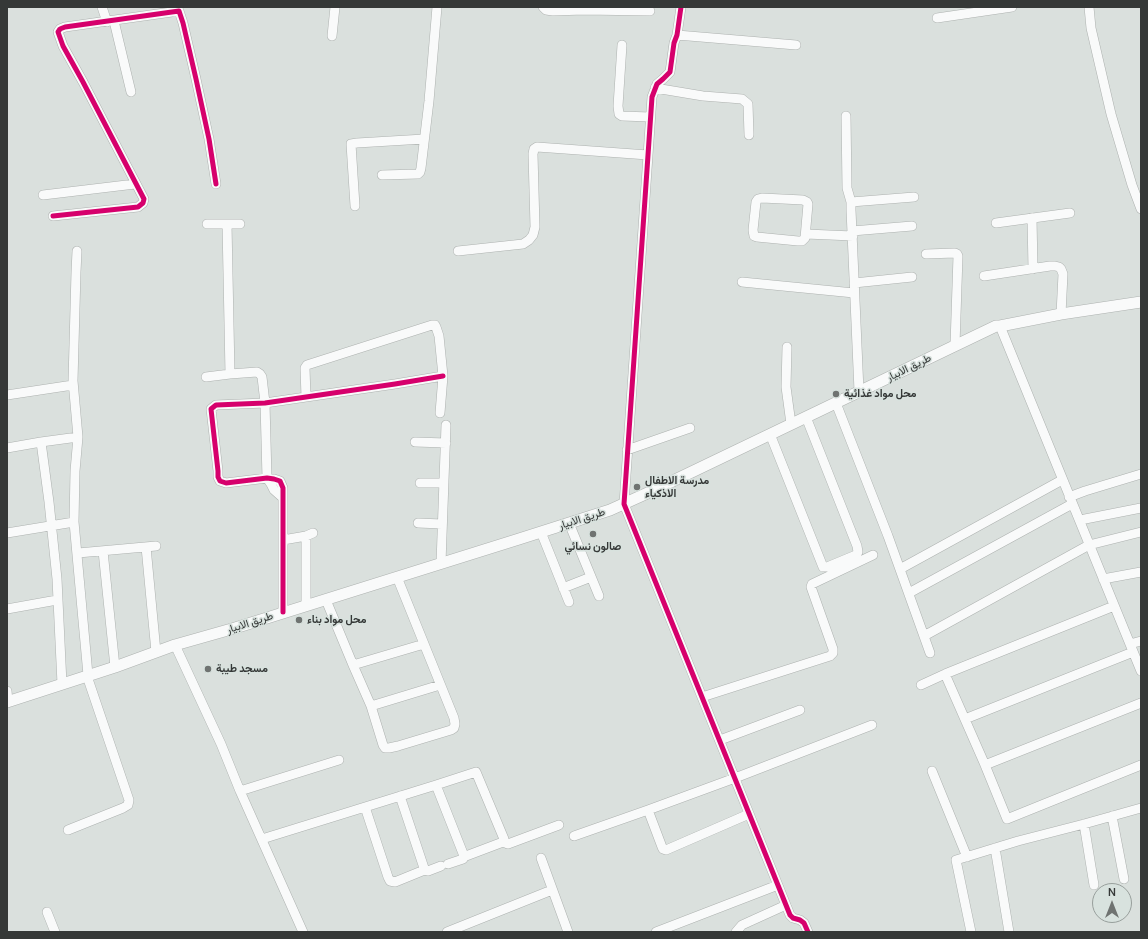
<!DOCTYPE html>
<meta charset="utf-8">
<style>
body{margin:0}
#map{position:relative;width:1148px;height:939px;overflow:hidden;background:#dae0dd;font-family:Manrope,sans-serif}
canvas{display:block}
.frame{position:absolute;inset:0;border:8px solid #353837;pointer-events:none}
.north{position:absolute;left:1092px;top:883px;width:40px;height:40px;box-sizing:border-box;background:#d8e2de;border:1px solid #979e9b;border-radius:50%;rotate:0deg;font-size:11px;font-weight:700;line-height:16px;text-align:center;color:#353837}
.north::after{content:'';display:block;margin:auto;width:14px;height:18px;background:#6f7371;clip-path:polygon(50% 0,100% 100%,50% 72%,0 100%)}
</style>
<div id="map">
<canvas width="1148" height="939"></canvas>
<div class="frame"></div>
<div class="north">N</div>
</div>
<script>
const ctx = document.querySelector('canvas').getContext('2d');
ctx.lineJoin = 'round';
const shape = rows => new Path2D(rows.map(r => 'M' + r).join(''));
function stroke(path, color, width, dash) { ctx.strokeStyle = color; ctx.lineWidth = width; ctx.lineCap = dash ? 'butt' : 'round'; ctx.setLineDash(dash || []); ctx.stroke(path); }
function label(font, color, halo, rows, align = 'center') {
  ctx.font = font + ' Manrope,Vazirmatn,sans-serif'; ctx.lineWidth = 3; ctx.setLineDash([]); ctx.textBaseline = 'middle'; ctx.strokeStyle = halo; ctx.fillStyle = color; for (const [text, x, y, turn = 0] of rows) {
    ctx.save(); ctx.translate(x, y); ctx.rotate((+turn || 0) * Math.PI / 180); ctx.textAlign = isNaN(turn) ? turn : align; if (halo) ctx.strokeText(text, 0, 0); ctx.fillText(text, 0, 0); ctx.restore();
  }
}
const minor = shape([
 [102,7,107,22],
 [543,7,546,10,553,11,584,10,650,11],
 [681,7,677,35,674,43,670,72,663,79,657,84,652,97,624,504,790,915,793,918,800,920,804,923,808,932],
 [1089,7,1091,28,1111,114,1132,185,1141,209],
 [937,18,1012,7],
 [114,21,131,92],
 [677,35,796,45],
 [332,36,335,7],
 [622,45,618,106,619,114,622,116,650,117],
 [655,88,703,96,742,99,748,104,749,135],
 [846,116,847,188,851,202,851,210,859,391],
 [382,175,418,174,420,172,421,168,429,101,437,7],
 [43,195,135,184],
 [762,198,803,200,807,202,808,204,805,238,802,241,798,241,757,237,754,236,753,230,756,202,758,199,762,198],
 [851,202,914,197],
 [355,206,351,144,357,143,424,139],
 [53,216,138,207,143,203,144,199,83,82,63,46,58,32,60,29,65,27,179,11,183,23,196,79,209,139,216,184],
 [1032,218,1033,269],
 [996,223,1070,213],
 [207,224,240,224],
 [227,224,230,374],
 [852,231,912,226],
 [806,234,853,236],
 [77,251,76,272,73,381,78,437,75,471,74,522,88,675],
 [458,251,523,244,529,240,533,235,535,227,533,154,534,149,537,147,648,155],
 [926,254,955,253,957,254,958,256,955,345],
 [984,276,1050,266,1055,266,1059,267,1061,269,1063,274,1061,314],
 [742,282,854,293],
 [854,283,912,277],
 [1000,326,1141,671],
 [787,347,786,387,791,424],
 [206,377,230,374,257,372,260,374,262,377,265,403,267,478,271,484,274,490,283,498],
 [7,395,73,385],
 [306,397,305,368,307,365,432,325,435,325,436,327,439,336,443,376,440,413],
 [836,403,888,536,930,653],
 [770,434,823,567,827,567,856,555,858,552,857,546,806,417],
 [41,442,49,502,57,579,62,684],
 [415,442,446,443],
 [7,448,41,442,78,437],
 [627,450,690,428],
 [420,483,444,483],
 [1069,497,1085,491,1141,474],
 [1080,520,1141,508],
 [418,523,442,524],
 [569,523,599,596],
 [541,532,569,602],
 [7,533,74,522],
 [283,540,306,536,313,533],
 [146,547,156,652],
 [103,551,115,667],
 [78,553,156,546],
 [441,563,446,425],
 [900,569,1062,480],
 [1103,579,1141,572],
 [563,588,591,577],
 [909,593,1072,504],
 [326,600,353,665,371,706,383,745,385,748,389,748,398,746,451,730,454,728,455,724,454,718,397,577],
 [306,606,306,536],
 [7,609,57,600],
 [283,612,283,488,280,481,274,479,267,478,226,483,220,481,218,477,218,471,211,409,216,405,265,403,395,384,443,376],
 [924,636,1089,545,1141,532],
 [1130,644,1141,641],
 [175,645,221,744,240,791,303,932],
 [353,665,424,644],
 [945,674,985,765,1007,819,1141,765],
 [921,685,945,674,1114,606],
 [7,691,8,702],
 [702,697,830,656,833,653,833,649,811,587,812,584,873,555],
 [371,706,440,685],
 [965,719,1133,652],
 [720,740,800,710],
 [985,765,1141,703],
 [932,771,967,857],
 [240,791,339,760],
 [365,807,388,877,390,881,395,882,422,871,424,868,400,796],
 [648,810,662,847,663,849,666,850,749,814],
 [1112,816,1124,879],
 [1084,824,1094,885],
 [68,830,123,808,128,805,129,800,87,676],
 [574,836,648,810,735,778,872,725],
 [262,839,436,785,476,772,504,839,503,842,466,856,464,856,436,785],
 [503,842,508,844,559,825],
 [995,848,1009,932],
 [541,858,568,932],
 [448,864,463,859,465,856],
 [423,869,428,871,441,866],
 [47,912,55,932],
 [447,932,552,890],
 [656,932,778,885],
 [736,932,742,925,786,905],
 [971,932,956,860,1018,841,1084,824,1141,808]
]);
const major = shape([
 [7,702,115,667,175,645,235,628,519,539,610,510,652,491,996,326,1000,326,1061,314,1141,302]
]);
stroke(minor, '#adb1af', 10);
stroke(major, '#adb1af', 12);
stroke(minor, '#f9fafa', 9);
stroke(major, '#f9fafa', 11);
stroke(shape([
 [681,7,677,35,674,43,670,72,663,79,657,84,652,97,624,504,790,915,793,918,800,920,804,923,808,932],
 [53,216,138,207,143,203,144,199,83,82,63,46,58,32,60,29,65,27,179,11,183,23,196,79,209,139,216,184],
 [283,612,283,488,280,481,274,479,267,478,226,483,220,481,218,477,218,471,211,409,216,405,265,403,395,384,443,376]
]), '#d6006c', 5);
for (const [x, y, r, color] of [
 [836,394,4,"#6f7371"],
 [637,487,4,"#6f7371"],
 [593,534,4,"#6f7371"],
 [299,620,4,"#6f7371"],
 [208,669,4,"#6f7371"]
]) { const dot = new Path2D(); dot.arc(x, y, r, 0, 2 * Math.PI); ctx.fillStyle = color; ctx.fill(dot); stroke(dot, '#d8e2de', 1.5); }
label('11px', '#353837', '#d8e2de', [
 ["طريق الابيار",909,368,-26],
 ["طريق الابيار",582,519,-18],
 ["طريق الابيار",250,623,-18]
]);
label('bold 11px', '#353837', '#d8e2de', [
 ["محل مواد غذائية",844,394],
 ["مدرسة الاطفال",645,481],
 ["الاذكياء",645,494],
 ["صالون نسائي",593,547,"center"],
 ["محل مواد بناء",307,620],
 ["مسجد طيبة",216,669]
], 'left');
</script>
